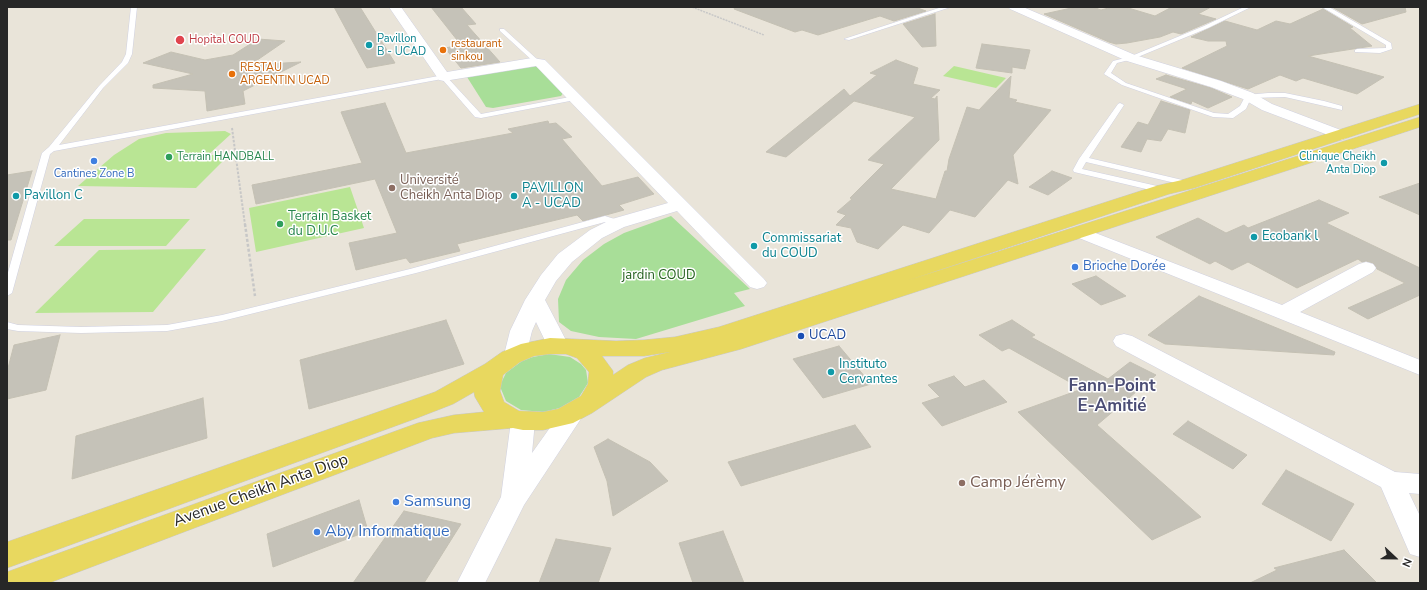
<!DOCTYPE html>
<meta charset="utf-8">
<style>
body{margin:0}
#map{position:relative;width:1427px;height:590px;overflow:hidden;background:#e9e4d9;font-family:"Nunito Sans",sans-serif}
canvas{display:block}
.frame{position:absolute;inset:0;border:8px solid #272727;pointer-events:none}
.north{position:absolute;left:1375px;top:538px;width:40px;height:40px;-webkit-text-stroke:3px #fff;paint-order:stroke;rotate:112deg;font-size:11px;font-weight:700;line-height:16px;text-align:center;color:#272727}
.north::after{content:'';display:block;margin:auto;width:14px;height:18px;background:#272727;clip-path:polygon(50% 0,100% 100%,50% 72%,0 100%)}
</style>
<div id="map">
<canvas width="1427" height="590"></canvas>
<div class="frame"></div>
<div class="north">N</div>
</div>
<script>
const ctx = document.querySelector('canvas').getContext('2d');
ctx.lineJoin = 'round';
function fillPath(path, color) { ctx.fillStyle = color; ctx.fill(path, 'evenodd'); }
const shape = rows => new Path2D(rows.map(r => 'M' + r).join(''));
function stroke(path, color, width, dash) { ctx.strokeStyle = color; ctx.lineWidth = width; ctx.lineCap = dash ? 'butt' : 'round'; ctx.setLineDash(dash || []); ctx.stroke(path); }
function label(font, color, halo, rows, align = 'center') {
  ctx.font = font + ' "Nunito Sans",sans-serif'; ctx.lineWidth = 3; ctx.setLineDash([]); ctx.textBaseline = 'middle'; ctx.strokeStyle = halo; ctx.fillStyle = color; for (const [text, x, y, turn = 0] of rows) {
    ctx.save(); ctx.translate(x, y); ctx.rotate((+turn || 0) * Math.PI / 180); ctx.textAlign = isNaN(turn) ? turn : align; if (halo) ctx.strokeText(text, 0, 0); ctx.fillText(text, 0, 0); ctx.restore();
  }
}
fillPath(shape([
 [538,65,564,92,561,96,493,108,486,107,467,77],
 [671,216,750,289,734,293,745,306,636,339,599,337,571,331,559,322,558,299,566,280,583,260,604,244,624,233],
 [549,354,570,357,581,364,586,370,588,383,579,397,560,408,543,412,521,410,506,401,501,389,501,383,506,373,522,361,533,357]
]), '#a8de98');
fillPath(shape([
 [954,66,1006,78,996,88,943,76],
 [225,131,231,134,208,155,225,155,225,159,196,188,78,186,114,155,139,139,166,133],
 [350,187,364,228,256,252,249,208],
 [84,219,190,219,166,246,54,246],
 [206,249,153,312,35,313,99,250]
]), '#b9e594');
const building = shape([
 [334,7,360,7,395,63,367,68,334,7],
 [431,7,461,7,476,24,467,25,500,62,461,68,445,48,461,45,431,7],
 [735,7,915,7,926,11,894,21,880,16,818,35,802,30,795,32,734,9,735,7],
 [1076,7,1093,7,1101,10,1112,7,1125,7,1155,16,1172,7,1211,7,1198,14,1216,19,1181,34,1173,32,1160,37,1127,43,1116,44,1109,42,1044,14,1076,7],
 [1332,7,1405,7,1406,12,1362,24,1332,7],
 [1323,9,1353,27,1350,28,1372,46,1308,56,1384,77,1357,94,1303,78,1296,81,1280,75,1248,89,1182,68,1227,46,1226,41,1208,41,1191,37,1225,21,1257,30,1276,21,1290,24,1323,9],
 [935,14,936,46,922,47,903,24,935,14],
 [258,39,285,41,250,65,301,62,243,91,245,104,207,111,205,91,153,88,153,85,193,74,143,63,171,52,205,60,233,55,258,39],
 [982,44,1030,50,1025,69,1012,67,1012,73,976,68,982,44],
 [896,60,918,68,913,84,940,90,931,98,935,99,937,96,939,140,891,189,936,199,945,171,947,171,949,159,967,107,979,110,1011,76,1009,98,1017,100,1015,102,1051,110,1013,155,1018,184,1008,180,975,217,950,210,929,233,903,225,878,249,857,242,851,228,836,225,846,215,837,212,852,199,850,198,884,164,868,160,915,117,854,101,786,157,766,152,844,89,850,96,877,75,870,73,896,60],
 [1166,75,1211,88,1232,97,1208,108,1192,101,1191,104,1170,97,1187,89,1156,79,1166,75],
 [1161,101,1190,110,1185,133,1168,129,1161,141,1147,139,1141,152,1121,147,1138,122,1148,125,1161,101],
 [385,103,406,153,513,133,508,129,548,121,549,124,556,123,572,137,562,139,602,186,638,177,654,194,619,205,624,210,606,215,583,221,577,215,457,244,460,251,410,263,406,258,356,270,349,243,397,233,375,179,256,204,252,185,362,163,341,112,385,103],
 [32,171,11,240,7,240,7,175,32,171],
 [1052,171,1072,178,1048,195,1029,187,1052,171],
 [1420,183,1420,215,1379,197,1420,183],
 [1319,200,1349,213,1326,223,1420,268,1420,295,1368,319,1348,308,1405,283,1377,269,1373,263,1366,261,1362,262,1358,259,1297,288,1248,262,1232,270,1215,261,1210,264,1156,237,1198,218,1226,233,1244,225,1248,228,1319,200],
 [1096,276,1126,296,1101,305,1072,284,1096,276],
 [1199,296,1335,352,1334,355,1165,344,1148,335,1199,296],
 [446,320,464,364,309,409,300,360,446,320],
 [1012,320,1035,335,1031,337,1108,379,1130,362,1156,375,1097,425,1201,517,1152,540,1018,412,1082,389,1009,348,1002,351,979,335,1012,320],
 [60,335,46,390,7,399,7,372,14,345,60,335],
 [839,346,871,384,823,398,793,359,839,346],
 [954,376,965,387,984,380,1007,402,942,426,922,403,940,397,928,385,954,376],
 [203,398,207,438,72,479,76,436,203,398],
 [1188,421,1247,455,1233,469,1173,434,1188,421],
 [855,425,871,447,741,486,728,462,855,425],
 [608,439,650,462,668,481,613,516,607,481,594,447,608,439],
 [1286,470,1354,504,1331,541,1262,504,1286,470],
 [359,500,368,531,273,567,267,534,359,500],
 [404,511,461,524,424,583,353,583,404,511],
 [723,531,744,583,693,583,679,543,723,531],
 [556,539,611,548,598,583,539,583,556,539],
 [1344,550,1377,583,1250,583,1277,570,1274,568,1344,550]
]);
fillPath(building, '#c5c2b8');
stroke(building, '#c4c0b3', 1);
const lane = shape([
 [131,7,137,7,132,54,128,63,103,88,59,145,444,75,446,76,481,114,575,96,578,98,575,100,481,118,475,117,442,79,54,151,50,154,12,293,7,296,7,276,42,153,49,147,99,86,122,62,126,54,131,7],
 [942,7,951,7,849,40,844,39,942,7],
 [1244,7,1251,7,1208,28,1133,59,1117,63,1111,73,1126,83,1214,113,1228,114,1240,106,1246,95,1268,93,1285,93,1324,101,1342,106,1342,110,1285,97,1251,98,1246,109,1233,118,1213,117,1122,85,1104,74,1113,61,1129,57,1204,26,1244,7],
 [1322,7,1329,7,1391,43,1392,49,1380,53,1355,52,1355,50,1357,49,1386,48,1386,45,1322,7],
 [500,29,504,29,539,61,539,63,535,63,500,31,500,29],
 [1120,103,1124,105,1089,158,1191,182,1192,184,1191,186,1188,186,1086,162,1082,169,1166,188,1167,190,1163,193,1074,172,1073,170,1079,159,1118,104,1120,103],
 [605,216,621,221,622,223,618,226,605,222,416,273,222,321,167,331,81,333,18,331,7,329,7,322,18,325,81,327,167,325,222,315,410,269,605,216]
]);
const street = shape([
 [389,7,401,7,447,72,532,58,545,60,764,279,767,283,764,287,757,289,750,287,677,211,624,227,602,238,572,262,556,281,545,300,569,346,566,351,558,353,550,351,536,322,532,331,526,355,523,360,515,362,507,360,504,355,510,331,525,300,541,275,558,254,590,230,612,219,668,203,536,66,444,81,439,80,389,7],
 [1008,7,1023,7,1135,55,1221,81,1253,93,1272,104,1346,132,1349,135,1346,138,1341,140,1336,138,1262,110,1243,99,1211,87,1127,61,1010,9,1008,7],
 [1080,227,1282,305,1359,264,1366,262,1373,264,1376,268,1373,272,1300,312,1420,360,1420,375,1074,236,1071,232,1074,228,1080,227],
 [1124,334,1132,336,1395,472,1420,474,1420,494,1409,493,1420,516,1420,557,1410,554,1381,487,1116,346,1113,341,1116,336,1124,334],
 [572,406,580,408,584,414,524,505,485,583,457,583,501,497,511,421,515,415,523,413,531,415,535,421,532,453,564,408,572,406]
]);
const primary = shape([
 [1420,104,1420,114,1194,188,1169,194,906,281,1420,117,1420,127,741,349,662,370,646,377,592,413,573,423,543,430,523,430,513,428,454,433,432,438,49,583,7,583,7,572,418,423,454,415,484,412,475,397,474,392,453,404,417,418,7,568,7,542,435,392,485,364,502,352,521,344,550,338,616,341,644,340,675,337,719,327,1156,186,1182,180,1420,104],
 [670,352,645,358,628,365,613,375,613,371,602,356,644,356,670,352],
 [550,354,566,354,577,358,589,372,588,384,581,396,558,409,543,412,519,411,504,402,500,391,503,375,520,362,534,356,550,354]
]);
stroke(lane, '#cfd0e0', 1);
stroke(street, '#cfd0e0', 1);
stroke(primary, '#c7c7c7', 1);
stroke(shape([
 [692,7,764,35]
]), '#c7c7c7', 1.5, [2, 1]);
stroke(shape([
 [232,128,245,225]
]), '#c7c7c7', 2, [2.5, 1.5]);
stroke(shape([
 [245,224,255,296]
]), '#c7c7c7', 2.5, [3, 2]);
fillPath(lane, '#fff');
fillPath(street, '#fff');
fillPath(primary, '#e8d85f');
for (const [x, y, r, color] of [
 [180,40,5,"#e0444e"],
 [369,45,4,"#0f9aa8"],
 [443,50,4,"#e8710a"],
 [232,74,4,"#e8710a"],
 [169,157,4,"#2e9e5b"],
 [94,161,4,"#3f7fe0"],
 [1384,163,4,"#0f9aa8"],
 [392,188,4,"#8d6e63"],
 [16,196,4,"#0f9aa8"],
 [514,196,4,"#0f9aa8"],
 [280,224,4,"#2e9e5b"],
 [1254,237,4,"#0f9aa8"],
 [754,246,4,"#0f9aa8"],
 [1075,267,4,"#3f7fe0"],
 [801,336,4,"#1a4fb4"],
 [831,372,4,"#0f9aa8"],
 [962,483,4,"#8d6e63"],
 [396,502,4,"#3f7fe0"],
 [317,532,4,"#3f7fe0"]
]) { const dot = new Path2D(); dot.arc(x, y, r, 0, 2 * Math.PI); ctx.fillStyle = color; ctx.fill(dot); stroke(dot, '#fff', 1.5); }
label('11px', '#0d838f', '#fff', [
 ["Pavillon",377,39],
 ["B - UCAD",377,52],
 ["Clinique Cheikh",1376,157,"right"],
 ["Anta Diop",1376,170,"right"]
], 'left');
label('11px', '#be3a42', '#fff', [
 ["Hopital COUD",189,40]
], 'left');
label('11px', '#c56008', '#fff', [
 ["restaurant",451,44],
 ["sinkou",451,57],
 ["RESTAU",240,68],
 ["ARGENTIN UCAD",240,81]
], 'left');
label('11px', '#27864d', '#fff', [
 ["Terrain HANDBALL",177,157]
], 'left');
label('11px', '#366cbe', '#fff', [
 ["Cantines Zone B",94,174]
]);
label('13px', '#785e54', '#fff', [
 ["Université",400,181],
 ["Cheikh Anta Diop",400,196]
], 'left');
label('13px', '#0d838f', '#fff', [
 ["PAVILLON",522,189],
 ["A - UCAD",522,204],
 ["Pavillon C",24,196],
 ["Ecobank l",1262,237],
 ["Commissariat",762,239],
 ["du COUD",762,254],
 ["Instituto",839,365],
 ["Cervantes",839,380]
], 'left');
label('13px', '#27864d', '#fff', [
 ["Terrain Basket",288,217],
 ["du D.U.C",288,232]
], 'left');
label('13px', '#366cbe', '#fff', [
 ["Brioche Dorée",1083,267]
], 'left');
label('13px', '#235f1d', '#fff', [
 ["jardin COUD",659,276]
]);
label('13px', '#164399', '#fff', [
 ["UCAD",809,336]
], 'left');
label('16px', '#785e54', '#fff', [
 ["Camp Jérèmy",970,483]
], 'left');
label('16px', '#272727', '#fff', [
 ["Avenue Cheikh Anta Diop",261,491,-20]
]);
label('16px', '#366cbe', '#fff', [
 ["Samsung",404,502],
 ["Aby Informatique",325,532]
], 'left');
label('bold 17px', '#4b4d75', '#fff', [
 ["Fann-Point",1112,387],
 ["E-Amitié",1112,407]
]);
</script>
